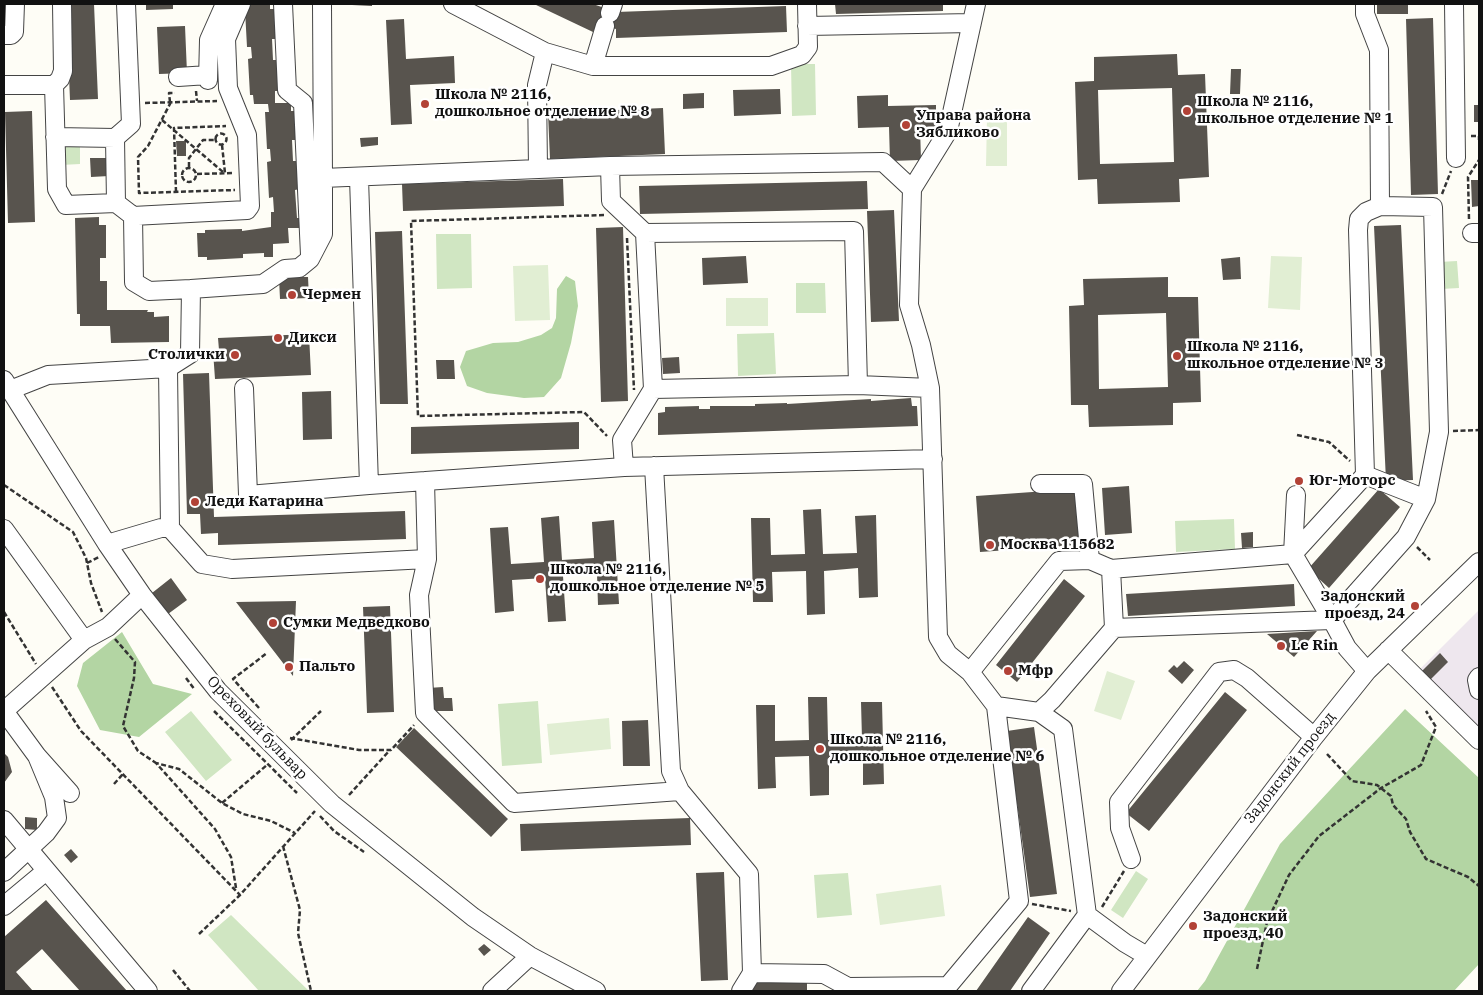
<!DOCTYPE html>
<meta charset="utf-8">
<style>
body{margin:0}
#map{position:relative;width:1483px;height:995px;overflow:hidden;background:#fefdf6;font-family:"IBM Plex Serif",serif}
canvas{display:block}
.frame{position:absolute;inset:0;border:5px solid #111;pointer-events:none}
</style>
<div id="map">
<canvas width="1483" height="995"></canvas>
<div class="frame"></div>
</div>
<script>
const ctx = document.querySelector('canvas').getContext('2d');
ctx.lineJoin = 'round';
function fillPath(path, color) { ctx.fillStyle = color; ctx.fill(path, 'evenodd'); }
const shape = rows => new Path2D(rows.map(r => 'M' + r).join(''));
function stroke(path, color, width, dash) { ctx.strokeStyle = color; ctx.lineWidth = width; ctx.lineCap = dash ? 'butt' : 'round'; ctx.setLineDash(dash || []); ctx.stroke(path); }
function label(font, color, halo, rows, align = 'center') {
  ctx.font = font + ' "IBM Plex Serif",serif'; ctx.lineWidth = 5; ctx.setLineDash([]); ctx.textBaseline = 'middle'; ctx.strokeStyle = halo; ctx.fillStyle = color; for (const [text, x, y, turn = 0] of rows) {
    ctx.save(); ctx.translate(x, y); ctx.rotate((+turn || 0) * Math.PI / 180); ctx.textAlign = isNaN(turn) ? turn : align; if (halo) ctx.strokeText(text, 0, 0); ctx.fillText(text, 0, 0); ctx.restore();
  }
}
fillPath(shape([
 [1479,610,1479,748,1413,676]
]), '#eee7ee');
fillPath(shape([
 [791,64,815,64,816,115,792,116],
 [80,141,80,164,61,165,60,142],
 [436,234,471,234,472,288,437,289],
 [1457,261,1459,288,1441,289,1439,262],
 [796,283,825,283,826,313,796,313],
 [774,333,776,374,738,376,737,334],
 [1234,519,1235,549,1176,552,1175,521],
 [538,701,542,763,502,766,498,704],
 [191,711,232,760,206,781,165,732],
 [1136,871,1148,879,1123,918,1111,910],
 [848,873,852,915,817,918,814,875],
 [231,915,309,991,259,991,208,935]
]), '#d0e6c2');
fillPath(shape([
 [566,276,575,281,578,306,571,343,561,378,544,397,524,398,487,393,467,386,460,367,466,351,493,343,518,342,541,335,552,328,556,318,557,289],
 [122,632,153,684,192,694,139,737,100,730,77,686,83,663],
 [1405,709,1479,778,1479,964,1454,991,1197,991,1205,981,1280,844]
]), '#b3d5a3');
fillPath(shape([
 [987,117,1007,118,1007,166,986,166],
 [1271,256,1302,257,1300,310,1268,308],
 [548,265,550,320,515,321,513,266],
 [726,298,768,298,768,326,726,326],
 [1107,671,1135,681,1121,720,1094,711],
 [609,718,611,749,550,755,547,724],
 [941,885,945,916,880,925,876,894]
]), '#e1eed3');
fillPath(shape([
 [66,4,94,4,98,99,70,100],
 [146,4,173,4,173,9,146,10],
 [249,4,270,4,270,9,274,9,276,39,272,39,273,60,277,60,278,91,275,91,275,103,291,103,291,111,295,111,297,140,292,140,293,161,298,161,300,189,295,190,297,218,301,218,301,228,288,228,289,243,273,244,273,257,264,257,264,253,243,254,243,258,207,260,207,257,198,257,197,233,205,233,205,230,242,229,242,231,271,227,271,212,274,212,273,197,269,198,267,162,271,161,270,149,267,149,265,112,269,112,268,104,254,104,253,95,250,95,248,59,252,58,251,47,247,47,245,10,249,10],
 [352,4,372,4,372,6,352,5],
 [534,4,593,4,616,12,786,6,787,32,616,38,616,29,597,24,593,32],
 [835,4,943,4,943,11,836,14],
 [1377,4,1408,4,1408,14,1377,14],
 [1433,18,1438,194,1411,195,1406,19],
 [404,19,406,59,454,56,455,83,410,85,412,124,391,125,386,20],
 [185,26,187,73,159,74,157,27],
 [1177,54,1178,75,1205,74,1209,177,1179,179,1180,202,1098,204,1097,179,1078,180,1075,82,1094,81,1094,57],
 [1172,88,1174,162,1100,164,1098,90],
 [1231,69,1241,69,1240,94,1230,94],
 [780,89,781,114,734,116,733,90],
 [704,93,704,108,683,109,683,94],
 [888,95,888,106,936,105,936,127,920,127,921,160,890,161,889,127,858,128,857,96],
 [1474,105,1479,105,1479,122,1474,122],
 [663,108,665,154,550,159,548,113],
 [32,111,35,222,8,223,5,112],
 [378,137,378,145,361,147,360,138],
 [176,141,186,141,186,156,177,156],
 [90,158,108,158,109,176,91,177],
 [563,179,564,206,403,211,402,184],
 [1471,180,1479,180,1479,206,1472,207],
 [867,181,868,209,640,214,639,186],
 [894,210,899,321,871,322,867,211],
 [99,217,99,225,106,225,106,258,100,258,100,281,107,281,107,310,148,310,147,312,154,312,154,317,169,316,169,342,111,343,110,326,80,326,80,314,77,314,75,218],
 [1401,225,1413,480,1386,481,1374,226],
 [623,227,628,401,601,402,596,228],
 [402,231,408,404,380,404,375,232],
 [746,256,748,283,703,285,702,258],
 [1240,257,1241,279,1223,280,1221,259],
 [302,272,302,277,308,277,309,298,280,299,279,278],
 [1168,277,1168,297,1198,297,1201,402,1173,403,1173,425,1089,427,1088,405,1071,405,1069,306,1084,305,1083,279],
 [1166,313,1168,387,1099,389,1098,315],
 [309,334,311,375,215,379,213,351,219,350,218,338],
 [679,357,680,373,663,374,662,358],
 [436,360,454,360,455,379,437,379],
 [209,373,214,517,405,511,406,539,218,545,218,533,201,534,200,514,187,514,183,374],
 [331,391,332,439,303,440,302,392],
 [911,398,912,406,917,406,918,426,658,435,658,413,665,412,665,407,699,406,699,409,710,409,710,406,755,406,755,404,787,403,787,404,871,399,871,401],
 [579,422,579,449,411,454,411,427],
 [1129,486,1132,533,1105,535,1102,488],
 [1075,489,1079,545,980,552,976,496],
 [1379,489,1400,507,1329,588,1308,569],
 [821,509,823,554,857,553,855,516,876,515,878,597,859,598,858,568,824,571,825,614,807,615,806,571,772,572,773,602,753,602,751,518,770,518,771,555,805,554,803,510],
 [559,516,562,560,594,558,592,522,614,520,619,604,598,605,597,574,563,576,566,621,548,622,545,578,512,580,514,611,495,613,490,528,508,527,511,564,544,562,541,518],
 [1253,532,1253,547,1242,548,1241,533],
 [171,578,187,600,168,614,152,593],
 [1064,579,1085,596,1017,682,996,665],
 [1294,584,1295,606,1128,616,1126,594],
 [296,601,293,676,236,602],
 [390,606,394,712,367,713,363,607],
 [1317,631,1294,657,1267,634],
 [1440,653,1448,662,1430,680,1421,672],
 [1184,661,1194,670,1182,684,1168,671,1174,665,1177,668],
 [443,687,444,698,452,698,453,711,428,711,428,688],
 [1225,692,1247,710,1149,831,1126,813],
 [808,697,827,697,828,740,862,739,861,702,882,702,884,784,863,785,863,757,829,757,829,795,810,796,809,756,775,757,776,788,758,789,756,705,775,705,775,741,809,740],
 [648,720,650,766,623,766,622,721],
 [1034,727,1057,894,1030,897,1007,731],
 [414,728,508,819,491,837,396,747],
 [4,753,8,757,12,772,4,783],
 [25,817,37,818,37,830,25,829],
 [690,818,691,845,521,851,520,824],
 [71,849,78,857,71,863,64,855],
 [724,872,728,980,701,981,696,873],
 [46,900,127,991,80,991,42,949,16,972,33,991,4,991,4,937],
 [1028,917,1050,933,1010,991,976,991],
 [484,944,491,950,484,956,478,949],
 [750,979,807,979,807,991,750,991]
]), '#58544e');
const minor = shape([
 [62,4,63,71,60,79,54,85,57,189,66,205,116,203,133,216,247,210,250,206,247,135,228,88,226,39,241,4],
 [283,4,287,90,303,103,310,255],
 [322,4,323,178,610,166,883,162,912,189],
 [453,4,545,52,593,66,771,66,802,55,808,47,807,4],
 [976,4,948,131,912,189,909,305,921,345,930,388,938,637,948,654,970,672,996,706,1039,712],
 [1454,4,1456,158],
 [610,13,613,4],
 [807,26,972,23],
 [4,35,11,35,14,32,15,4],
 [593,66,605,26],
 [178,77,208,75],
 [208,80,209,40,225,4],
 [4,85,54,85],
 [55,137,115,138],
 [610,166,611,201,645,233],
 [538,169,537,85,545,52],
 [359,178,369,485,624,467,933,459],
 [116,203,115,138,131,124,126,4],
 [133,216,134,282,149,291,191,289],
 [1472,233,1479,233],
 [168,368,170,528],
 [4,380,107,544,142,595,218,691,332,804,473,917,530,956,596,991],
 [244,388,248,495,369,485],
 [653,389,645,233,854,231,858,385],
 [10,390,48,375,168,368,190,354,191,289,263,284,285,269,299,268,310,259,323,234,323,178],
 [654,466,671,771,680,791,749,874,752,973],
 [624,467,622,440,653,389,858,385,930,388],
 [1365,475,1426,499],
 [1040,484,1083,484,1090,560],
 [1296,495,1293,554,1332,620,1406,537,1426,499,1439,432,1433,207,1380,206],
 [4,529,84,640],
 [107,544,161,528,170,528,202,564,232,569,427,559,425,481],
 [427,559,419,595,425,713,514,803,680,791],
 [1111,569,1114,628],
 [1388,650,1479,740],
 [970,672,1059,561,1090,560,1111,569,1293,554,1365,475,1358,230,1359,219,1366,212,1380,206,1379,50,1365,14,1365,4],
 [1479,677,1477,680,1479,690],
 [4,711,84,640,108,627,142,595],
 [4,711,37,756,70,793],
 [4,820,148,991],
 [1131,859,1120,828,1119,802,1219,672,1234,670,1247,678,1314,737],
 [4,872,46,833,57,818,54,797,37,756],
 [4,906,46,871],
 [1147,956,1125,943,1087,915,1063,729,1039,712,1052,700,1114,628,1332,620,1347,648,1367,671],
 [492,991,530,956],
 [741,991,752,973,824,974,848,987,948,986,1019,901,996,706],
 [1031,991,1087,915],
 [1121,991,1314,737,1367,671,1479,562]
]);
stroke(minor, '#444', 20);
stroke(shape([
 [196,91,197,101],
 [170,102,169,93,175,93],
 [171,102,148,146,138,157,139,193,235,190],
 [145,103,217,101],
 [162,120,223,172],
 '215.5 139a5.5 5.5 0 1 1 11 0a5.5 5.5 0 1 1-11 0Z',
 [1471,136,1479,136,1479,140],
 [222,145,225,173],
 [189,167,189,158,203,140,216,140],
 '182 175a7 7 0 1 1 14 0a7 7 0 1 1-14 0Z',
 [197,174,234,173],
 [176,192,174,128,226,126],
 [1442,194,1451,171],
 [604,215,411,221,418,416,584,412,607,436],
 [1469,219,1468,177,1479,160],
 [627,238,634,390],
 [1453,431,1479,430],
 [1297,435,1329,442,1350,461],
 [4,485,73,532,86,558,91,583,102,612],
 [1417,547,1430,560],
 [87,563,99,557],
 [4,612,36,664],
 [115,639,135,662,134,678,123,726,138,751,156,763],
 [186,678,195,690],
 [52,687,81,731,240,895],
 [259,708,233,679,267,653],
 [214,711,297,793],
 [290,738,359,750,391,750,414,725],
 [291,740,321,711],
 [1327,754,1352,781,1377,785,1391,796,1393,805,1406,819,1410,832,1426,859,1468,877,1479,886],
 [114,784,123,774],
 [349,795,390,750],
 [222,803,267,765],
 [320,816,334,831,364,852],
 [283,846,300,910,298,933,311,991],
 [236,888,231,857,215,829,156,763,179,769,222,803,243,814,271,821,295,833],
 [1032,904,1071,911],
 [1102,907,1124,871],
 [199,934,240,895,315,811],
 [1257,969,1267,922,1289,875,1319,836,1381,788,1421,765,1436,727,1426,711],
 [173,970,190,991]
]), '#333', 2.5, [5, 2.5]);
stroke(minor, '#fff', 18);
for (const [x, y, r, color] of [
 [425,104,5,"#b24237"],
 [1187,111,5,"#b24237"],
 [906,125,5,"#b24237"],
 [292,295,5,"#b24237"],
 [278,338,5,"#b24237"],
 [235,355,5,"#b24237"],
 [1177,356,5,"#b24237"],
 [1299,481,5,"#b24237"],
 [195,502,5,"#b24237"],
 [990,545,5,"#b24237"],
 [540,579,5,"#b24237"],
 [1415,606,5,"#b24237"],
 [273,623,5,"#b24237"],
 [1281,646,5,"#b24237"],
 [289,667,5,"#b24237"],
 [1008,671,5,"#b24237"],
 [820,749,5,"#b24237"],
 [1193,926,5,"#b24237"]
]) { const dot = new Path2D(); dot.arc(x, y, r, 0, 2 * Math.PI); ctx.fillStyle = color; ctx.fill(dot); stroke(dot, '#fff', 2); }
label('bold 15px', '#111', '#fff', [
 ["Школа № 2116,",435,95],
 ["дошкольное отделение № 8",435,112],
 ["Школа № 2116,",1197,102],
 ["школьное отделение № 1",1197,119],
 ["Управа района",916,116],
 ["Зябликово",916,133],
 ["Чермен",302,295],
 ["Дикси",288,338],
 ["Школа № 2116,",1187,347],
 ["школьное отделение № 3",1187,364],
 ["Столички",225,355,"right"],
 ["Юг-Моторс",1309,481],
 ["Леди Катарина",205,502],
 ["Москва 115682",1000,545],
 ["Школа № 2116,",550,570],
 ["дошкольное отделение № 5",550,587],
 ["Задонский",1405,597,"right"],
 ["проезд, 24",1405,614,"right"],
 ["Сумки Медведково",283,623],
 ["Le Rin",1291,646],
 ["Пальто",299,667],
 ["Мфр",1018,671],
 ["Школа № 2116,",830,740],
 ["дошкольное отделение № 6",830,757],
 ["Задонский",1203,917],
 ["проезд, 40",1203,934]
], 'left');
label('15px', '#111', '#fff', [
 ["Ореховый бульвар",257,728,46],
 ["Задонский проезд",1290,768,-52]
]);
</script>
